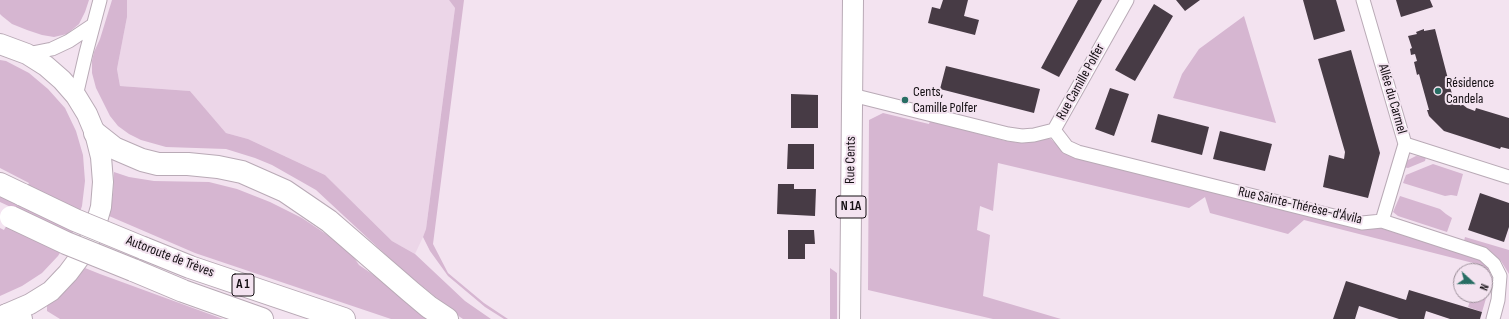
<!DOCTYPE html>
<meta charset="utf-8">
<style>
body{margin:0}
#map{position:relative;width:1509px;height:319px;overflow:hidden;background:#f3e3f0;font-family:"Sofia Sans Condensed",sans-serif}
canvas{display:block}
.north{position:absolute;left:1453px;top:263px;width:40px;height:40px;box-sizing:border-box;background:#f3e3f0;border:1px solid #9a8e98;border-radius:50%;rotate:111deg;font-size:11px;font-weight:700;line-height:16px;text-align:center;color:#140f13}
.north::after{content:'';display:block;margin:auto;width:14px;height:18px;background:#286e64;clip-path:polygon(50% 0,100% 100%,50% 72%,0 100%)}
</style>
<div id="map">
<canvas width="1509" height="319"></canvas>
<div class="north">N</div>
</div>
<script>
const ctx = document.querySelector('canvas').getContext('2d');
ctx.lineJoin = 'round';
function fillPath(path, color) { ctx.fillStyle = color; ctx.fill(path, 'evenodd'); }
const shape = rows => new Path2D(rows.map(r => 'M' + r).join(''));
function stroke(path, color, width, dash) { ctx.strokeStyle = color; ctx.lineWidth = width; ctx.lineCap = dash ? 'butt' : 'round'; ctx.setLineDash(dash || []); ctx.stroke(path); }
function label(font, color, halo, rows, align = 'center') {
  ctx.font = font + ' "Sofia Sans Condensed",sans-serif'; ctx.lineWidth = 4; ctx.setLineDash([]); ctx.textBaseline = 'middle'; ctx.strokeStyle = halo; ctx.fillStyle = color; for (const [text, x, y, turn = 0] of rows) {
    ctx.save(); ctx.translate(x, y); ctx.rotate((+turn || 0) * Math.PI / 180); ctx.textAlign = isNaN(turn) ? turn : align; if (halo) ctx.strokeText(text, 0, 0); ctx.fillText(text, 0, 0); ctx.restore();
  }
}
fillPath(shape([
 [127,0,449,0,455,8,426,229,423,237,415,254,392,241,325,175,248,139,226,133,190,91,120,86,117,69,127,17]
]), '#ecd6e8');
fillPath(shape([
 [0,0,89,0,85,12,79,24,67,34,54,37,42,35,27,30,12,24,2,16,0,14],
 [112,0,127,0,127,17,117,69,120,86,190,91,226,133,248,139,325,175,392,241,415,254,465,301,491,319,463,319,460,317,400,268,316,190,272,165,255,158,226,149,166,147,141,140,129,134,118,126,110,116,96,88,92,73,92,61,94,52,100,39],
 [449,0,464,0,433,244,448,273,484,303,508,319,504,319,485,307,448,276,430,251,423,237,426,229,455,8],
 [1244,16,1276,123,1173,98,1182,74,1199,49],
 [0,60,6,61,29,73,48,89,65,108,76,131,83,155,85,181,82,206,73,232,58,256,42,273,22,286,0,296,0,228,4,230,15,209,0,202,0,194,23,195,29,183,0,168],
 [883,113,929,124,930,121,1006,141,1022,143,1044,139,1051,139,1063,151,1377,227,1478,258,1487,266,1492,278,1482,312,1468,307,1472,295,1485,295,1485,271,1480,271,1481,265,1304,220,1288,234,1210,213,1205,197,1189,208,998,163,993,211,980,206,977,230,990,235,983,296,1061,319,993,319,868,290,869,120],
 [1416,156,1426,157,1425,161,1408,168,1403,167,1408,160],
 [1433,164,1463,174,1457,196,1451,195,1445,196,1403,183,1406,175],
 [114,172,129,177,154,181,209,182,237,189,270,202,302,218,329,236,351,253,359,265,438,319,391,319,195,253,109,216,113,195],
 [1400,196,1440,209,1446,214,1452,218,1447,232,1398,216,1393,212],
 [1465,237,1509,250,1509,274,1501,261,1488,249,1464,241],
 [85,268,100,274,223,319,60,319,47,311,47,306,60,296],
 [830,268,837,273,837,319,830,319]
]), '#d6b6d1');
fillPath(shape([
 [943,0,968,0,964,16,979,20,975,35,928,23,932,7,940,9],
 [1078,0,1102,0,1059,77,1041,68],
 [1176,0,1200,0,1185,11],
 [1303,0,1336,0,1345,31,1314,40],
 [1396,0,1430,0,1433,7,1401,17],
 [1154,4,1173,16,1135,81,1115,70],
 [1424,29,1424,31,1435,29,1453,98,1461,106,1462,104,1467,108,1475,111,1476,108,1509,118,1509,149,1501,147,1500,149,1444,131,1429,116,1427,110,1429,110,1419,74,1417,75,1414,62,1417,61,1415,54,1411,55,1410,49,1412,48,1408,36,1417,34,1416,32],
 [1351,50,1380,153,1368,198,1323,187,1329,155,1344,159,1345,152,1318,59],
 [946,66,1040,89,1034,113,940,89],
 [1110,88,1129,94,1114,136,1095,129],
 [791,94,818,95,818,128,791,128],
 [1158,114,1209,127,1202,155,1151,142],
 [1220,131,1272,144,1265,171,1213,159],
 [788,144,814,144,814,169,787,169],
 [778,184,794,184,794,189,816,189,815,216,777,214],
 [1480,193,1509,203,1509,227,1504,242,1468,230],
 [788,230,814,230,815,244,805,244,805,259,788,259],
 [1346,281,1406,300,1409,290,1482,312,1480,319,1450,319,1426,311,1424,319,1399,319,1359,306,1355,319,1333,319]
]), '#473b45');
const minor = shape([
 [1363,0,1405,144,1382,221],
 [27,54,52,49,69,41,93,25],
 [852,95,1008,134,1022,136,1034,135,1054,130,1127,0],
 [76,96,86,53,100,0],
 [1054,130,1067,147,1078,152,1362,223,1382,221,1483,254,1494,264,1500,276,1498,300,1493,319],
 [1405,144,1509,177]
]);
const primary = shape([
 [0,44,27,54,46,66,62,80,76,96,87,114,95,133,101,157,103,182,101,207,94,231,83,253,68,273,51,291,30,304,0,317],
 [850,319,853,0]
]);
const motorway = shape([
 [95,133,114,148,142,160,158,164,188,164,218,167,242,172,285,191,329,221,411,292,429,307,447,319],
 [0,184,23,195],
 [143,248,190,267,344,319],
 [133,270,183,291,262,319],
 [7,315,21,319]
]);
stroke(minor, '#b9aab6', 15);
stroke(primary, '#b9aab6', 22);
stroke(motorway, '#b9aab6', 24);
stroke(minor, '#fff', 13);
stroke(primary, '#fff', 20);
stroke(motorway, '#fff', 22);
const motorwayBridge = shape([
 [23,195,75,220,143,248],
 [11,217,66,243,133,270]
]);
stroke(motorwayBridge, '#b9aab6', 24, []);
stroke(motorwayBridge, '#fff', 22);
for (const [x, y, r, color] of [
 [1438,91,4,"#286e64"],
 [905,100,4,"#286e64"]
]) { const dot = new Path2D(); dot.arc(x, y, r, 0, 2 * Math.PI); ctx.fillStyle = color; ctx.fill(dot); stroke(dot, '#f3e3f0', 1.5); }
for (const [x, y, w] of [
 [851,207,30],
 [243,285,22]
]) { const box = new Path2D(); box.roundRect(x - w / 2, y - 11, w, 22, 3); ctx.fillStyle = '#f3e3f0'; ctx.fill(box); stroke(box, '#140f13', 1); }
label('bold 13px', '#140f13', null, [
 ["N 1A",851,207],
 ["A 1",243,285]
]);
label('14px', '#140f13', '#f3e3f0', [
 ["Rue Camille Polfer",1081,82,-61],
 ["Allée du Carmel",1392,99,74],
 ["Rue Cents",851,160,-89],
 ["Rue Sainte-Thérèse-d'Ávila",1300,206,13],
 ["Autoroute de Trèves",170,257,21]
]);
label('14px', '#140f13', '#f3e3f0', [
 ["Résidence",1446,83],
 ["Candela",1446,99],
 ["Cents,",913,92],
 ["Camille Polfer",913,108]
], 'left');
</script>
